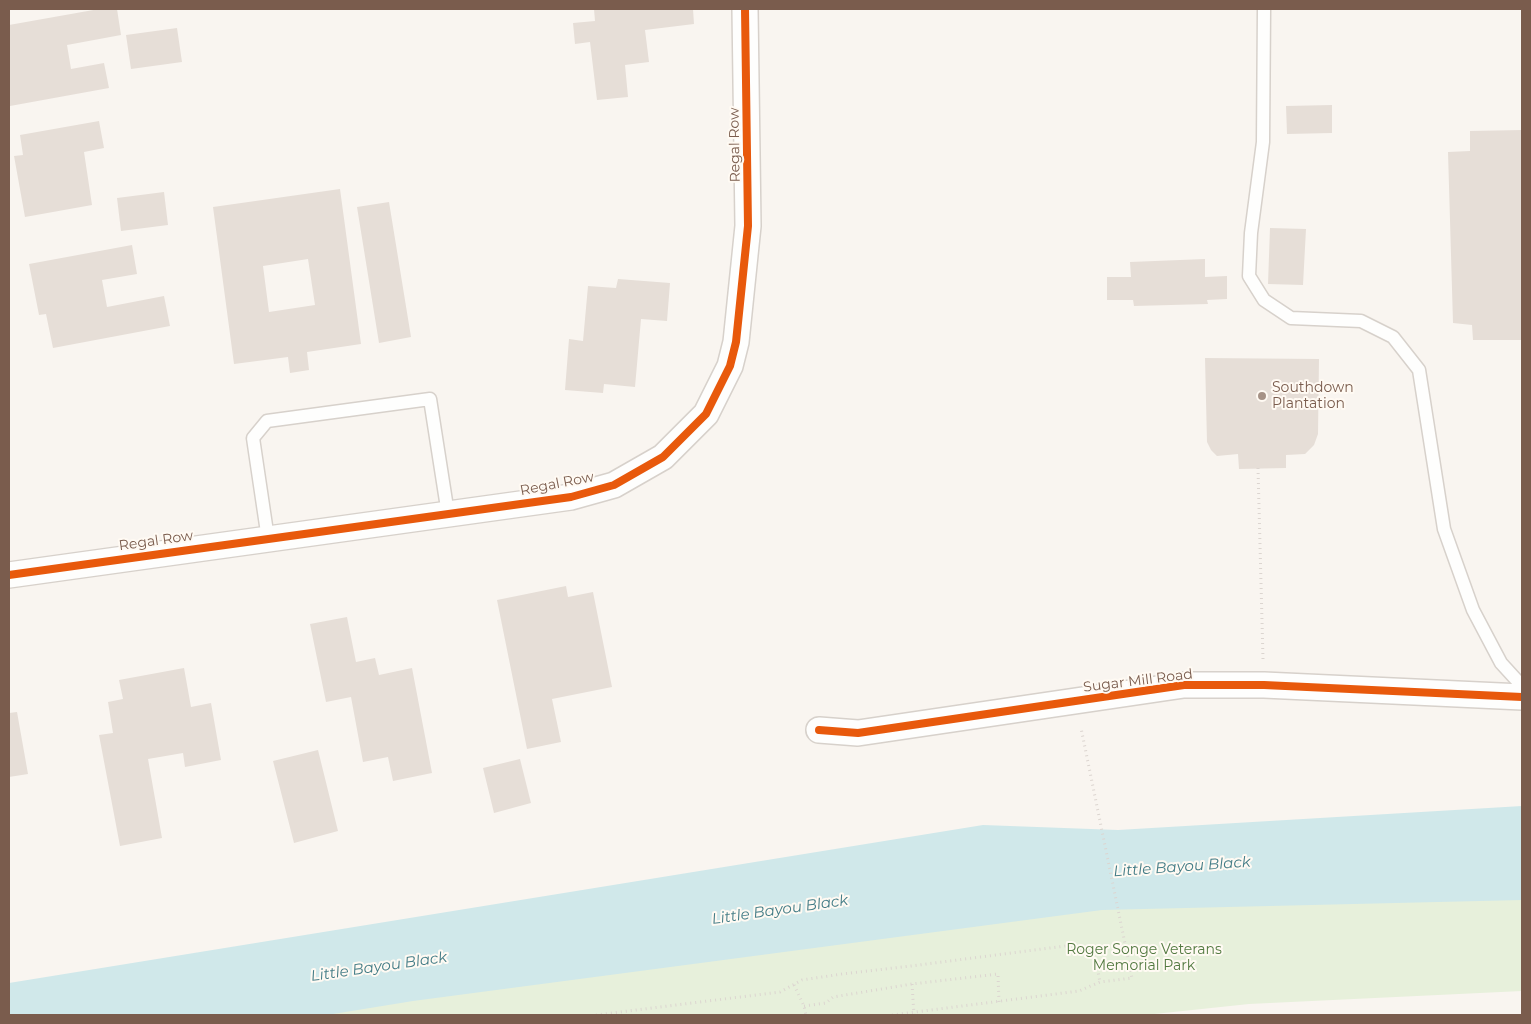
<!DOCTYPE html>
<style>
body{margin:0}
#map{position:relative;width:1531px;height:1024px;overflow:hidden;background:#f9f5f0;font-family:Montserrat,sans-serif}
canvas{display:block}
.frame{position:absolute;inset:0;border:10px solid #7a5c4d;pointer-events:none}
</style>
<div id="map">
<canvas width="1531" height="1024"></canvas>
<div class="frame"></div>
</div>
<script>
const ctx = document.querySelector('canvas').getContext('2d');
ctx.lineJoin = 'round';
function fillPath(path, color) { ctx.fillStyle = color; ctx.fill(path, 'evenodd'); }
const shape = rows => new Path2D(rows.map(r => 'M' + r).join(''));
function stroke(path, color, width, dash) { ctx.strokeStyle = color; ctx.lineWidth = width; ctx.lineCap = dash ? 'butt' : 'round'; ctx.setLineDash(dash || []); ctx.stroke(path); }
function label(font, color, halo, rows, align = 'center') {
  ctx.font = font + ' Montserrat,sans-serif'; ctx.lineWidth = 4; ctx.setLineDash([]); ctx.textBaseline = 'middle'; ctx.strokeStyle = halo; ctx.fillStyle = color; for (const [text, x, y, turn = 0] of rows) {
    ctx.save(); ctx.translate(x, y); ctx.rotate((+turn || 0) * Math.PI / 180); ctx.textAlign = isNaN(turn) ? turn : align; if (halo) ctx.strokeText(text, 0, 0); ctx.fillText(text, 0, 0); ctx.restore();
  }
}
fillPath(shape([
 [1522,886,1522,991,1249,1004,1145,1015,187,1015,1001,907]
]), '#e7f0db');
fillPath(shape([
 [1522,806,1522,900,1102,910,413,1001,327,1015,9,1015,9,983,983,825,1118,830]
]), '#d0e8ea');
fillPath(shape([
 [99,9,117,9,121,35,67,45,71,69,104,63,109,88,10,106,9,25],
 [594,9,693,9,694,24,645,30,649,62,625,65,628,97,597,100,590,42,575,44,573,23,595,21],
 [177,28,182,62,131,69,126,35],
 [1332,105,1332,133,1287,134,1286,106],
 [99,121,104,148,84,152,92,205,25,217,14,156,23,155,20,135],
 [1522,130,1522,340,1473,340,1472,325,1453,323,1448,152,1470,151,1470,131],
 [340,189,361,344,307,352,309,370,290,373,288,357,234,364,213,207],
 [308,259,315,305,269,312,263,266],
 [164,192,168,225,121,231,117,198],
 [389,202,411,337,379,343,357,207],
 [1270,228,1306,229,1303,285,1268,284],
 [132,245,137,274,102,280,107,307,164,296,170,326,53,348,46,314,39,315,29,264],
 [1205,259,1205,277,1227,276,1227,299,1207,300,1208,304,1134,306,1133,300,1107,300,1107,277,1131,277,1130,262],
 [618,279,670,283,667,321,641,319,635,387,604,384,603,393,565,390,569,339,583,341,588,286,616,288],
 [1205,358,1319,359,1318,434,1314,445,1305,454,1286,455,1286,468,1239,469,1238,454,1217,456,1211,450,1207,442],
 [566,586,568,597,593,592,612,687,552,699,561,742,527,749,497,600],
 [347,617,356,662,375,658,379,675,412,668,432,773,393,781,388,757,363,762,351,697,326,702,310,624],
 [184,668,191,707,211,703,221,760,185,767,183,753,148,759,162,838,120,846,99,735,113,733,108,702,123,699,119,680],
 [17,712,28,774,9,777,9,713],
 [318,750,338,831,294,843,273,761],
 [520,759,531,803,494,813,483,768]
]), '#e6ded7');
const lane = shape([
 [1264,9,1263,142,1251,233,1249,276,1264,300,1291,318,1361,321,1393,337,1419,370,1444,529,1473,610,1501,663,1522,686],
 [268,539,253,438,267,421,430,399,448,514]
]);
const street = shape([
 [9,575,571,497,614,485,663,457,706,414,730,366,736,342,748,226,745,9],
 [819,730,858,733,1184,685,1264,685,1522,697]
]);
stroke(lane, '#d7d1cb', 15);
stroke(street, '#d7d1cb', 28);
stroke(shape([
 [1258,468,1263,659],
 [912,984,914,1015],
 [794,985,804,1006,806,1015],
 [804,1006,826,1003,833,997,912,984,998,974,999,1002],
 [596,1015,780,992,802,980,842,974,911,966,1073,945,1087,951,1096,962,1100,982],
 [892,1015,1079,991,1100,982,1132,978,1081,728]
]), '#dcd5d0', 3, [1, 4]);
stroke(lane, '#fefefd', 12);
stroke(street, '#fefefd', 25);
stroke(shape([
 [9,575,571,497,614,485,663,457,706,414,730,366,736,342,748,226,745,9],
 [819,730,858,733,1184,685,1264,685,1522,697]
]), '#e8590c', 8);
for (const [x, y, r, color] of [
 [1262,396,5,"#a69286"]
]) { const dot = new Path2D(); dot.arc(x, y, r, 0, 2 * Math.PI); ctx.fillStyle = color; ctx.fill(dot); stroke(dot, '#fffaf3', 2); }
label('14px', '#7a5c4d', '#fffaf3', [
 ["Regal Row",735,145,-91],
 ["Regal Row",557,484,-11],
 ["Regal Row",156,541,-8],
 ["Sugar Mill Road",1138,681,-7]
]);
label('14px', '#7a5c4d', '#fffaf3', [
 ["Southdown",1272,388],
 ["Plantation",1272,404]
], 'left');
label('14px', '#537a41', '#fffaf3', [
 ["Roger Songe Veterans",1144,950],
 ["Memorial Park",1144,966]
]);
label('italic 15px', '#437c86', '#fffaf3', [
 ["Little Bayou Black",1182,867,-4],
 ["Little Bayou Black",780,910,-8],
 ["Little Bayou Black",379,967,-8]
]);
</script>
